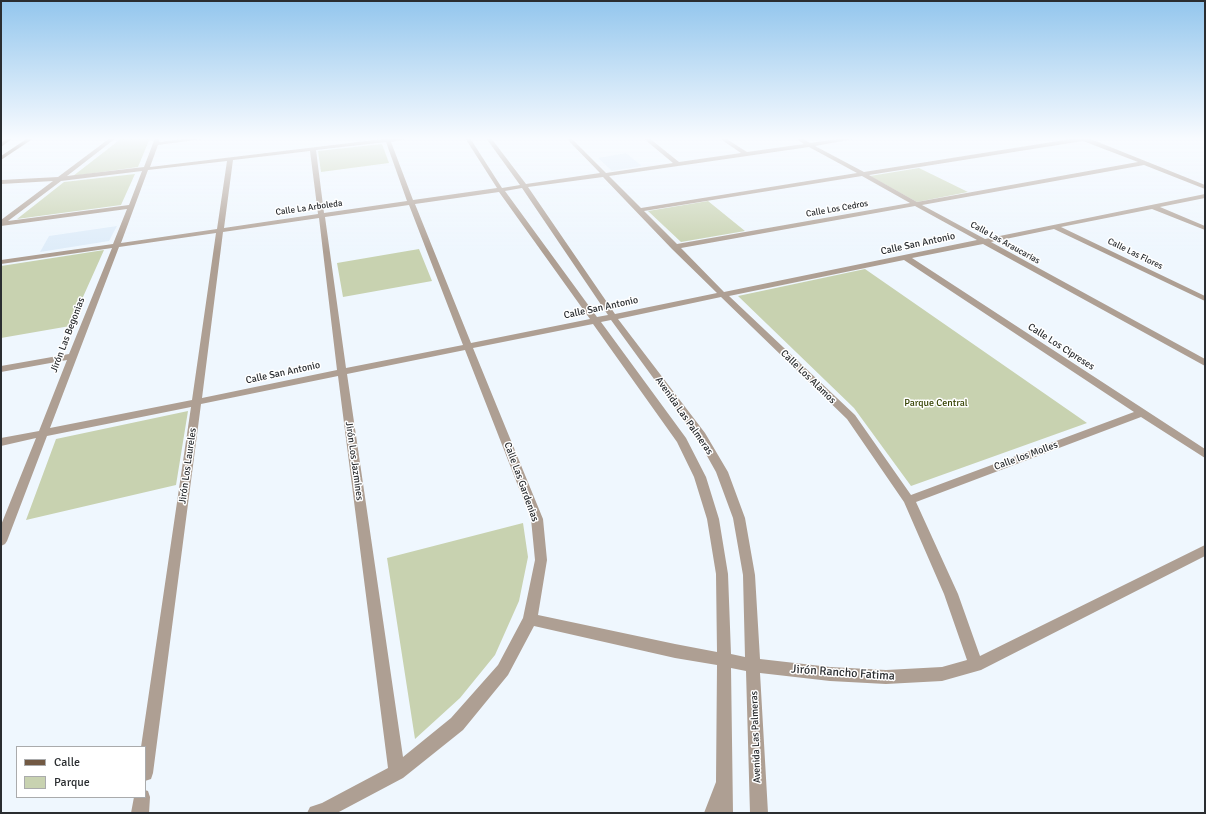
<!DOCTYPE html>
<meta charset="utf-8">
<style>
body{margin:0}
#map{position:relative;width:1206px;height:814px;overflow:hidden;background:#eff7fe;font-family:Signika,sans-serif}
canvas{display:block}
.frame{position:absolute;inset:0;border:2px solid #2a2d30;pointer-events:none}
.legend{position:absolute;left:16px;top:746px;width:130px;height:52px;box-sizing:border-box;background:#fff;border:1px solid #aaabac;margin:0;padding:5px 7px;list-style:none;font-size:12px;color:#2a2d30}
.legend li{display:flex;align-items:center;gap:8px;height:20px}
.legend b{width:20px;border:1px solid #aaabac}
</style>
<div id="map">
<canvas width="1206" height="814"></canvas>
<div class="frame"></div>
<ul class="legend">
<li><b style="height:5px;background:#725943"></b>Calle</li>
<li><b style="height:11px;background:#c8d2b0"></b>Parque</li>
</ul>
</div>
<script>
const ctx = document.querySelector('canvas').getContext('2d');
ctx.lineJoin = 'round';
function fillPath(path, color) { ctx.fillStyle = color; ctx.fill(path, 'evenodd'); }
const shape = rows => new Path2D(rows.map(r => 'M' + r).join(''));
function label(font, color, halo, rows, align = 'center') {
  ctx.font = font + ' Signika,sans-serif'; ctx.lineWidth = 3; ctx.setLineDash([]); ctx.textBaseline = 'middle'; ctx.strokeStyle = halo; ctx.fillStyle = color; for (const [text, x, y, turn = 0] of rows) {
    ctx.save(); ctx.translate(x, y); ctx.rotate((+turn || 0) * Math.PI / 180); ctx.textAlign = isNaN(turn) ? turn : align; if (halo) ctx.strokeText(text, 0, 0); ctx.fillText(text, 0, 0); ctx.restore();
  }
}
fillPath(shape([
 [626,153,642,166,612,171,598,158],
 [117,226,109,241,40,252,49,236]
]), '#deecf9');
fillPath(shape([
 [122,138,150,138,138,167,73,176],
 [382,144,389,163,321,172,318,151],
 [919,168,968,192,917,202,870,176],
 [135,174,121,205,17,219,64,182],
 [708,201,745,231,681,242,648,211],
 [419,249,432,281,343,297,337,263],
 [104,250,70,326,1,338,1,266],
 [865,269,1087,423,911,486,854,408,738,296],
 [188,411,176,485,26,520,56,439],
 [523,523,528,557,519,601,495,655,460,698,415,739,387,558]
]), '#c8d2b0');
fillPath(shape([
 [110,138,116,138,67,176,144,167,155,138,160,138,159,142,191,138,210,138,158,145,150,167,391,138,410,138,391,142,413,200,497,188,465,138,470,138,502,188,520,185,486,138,491,138,526,184,600,173,566,138,571,138,606,173,673,163,643,138,649,138,679,162,741,153,719,138,725,138,747,152,804,144,795,138,802,138,810,143,844,138,859,138,815,146,864,172,1077,138,1088,138,1205,185,1205,189,1144,165,922,205,985,239,1205,194,1205,198,1160,207,1205,226,1205,230,1152,209,1061,227,1205,296,1205,301,1054,229,991,242,1205,359,1205,366,983,244,912,258,1205,449,1205,458,1141,417,916,502,958,594,980,656,1205,545,1205,556,981,670,942,681,886,684,830,681,760,673,768,813,750,813,746,671,731,668,733,813,704,813,716,782,717,665,675,658,534,626,508,675,463,730,403,778,337,813,307,813,310,807,322,803,388,768,338,376,201,404,153,773,151,779,145,781,145,747,141,747,191,407,47,436,7,541,5,544,1,546,1,525,36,438,1,446,1,438,39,431,67,360,1,372,1,366,69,354,112,248,1,264,1,260,113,244,127,209,1,226,1,220,53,181,1,184,1,180,58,177,110,138],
 [1083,141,1138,162,917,202,869,175,1083,141],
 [386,142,407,201,324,213,316,150,386,142],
 [809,147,857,173,641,208,609,176,809,147],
 [310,151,318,214,224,228,233,160,310,151],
 [227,161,217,229,121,243,148,170,227,161],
 [142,171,129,205,8,221,61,181,142,171],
 [862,176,910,203,677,244,644,211,862,176],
 [603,177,672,249,717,293,615,314,528,187,603,177],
 [522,188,608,315,597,317,505,191,522,188],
 [499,192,590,319,471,343,415,204,499,192],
 [409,205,463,345,346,368,325,217,409,205],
 [915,206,977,240,724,292,681,248,915,206],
 [319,218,337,370,202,398,223,232,319,218],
 [216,233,192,400,50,428,119,247,216,233],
 [904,260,1134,412,911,495,855,415,729,296,904,260],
 [721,297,847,419,904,502,944,594,967,660,942,667,886,670,830,667,760,659,755,575,745,518,728,472,705,433,618,319,721,297],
 [611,320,697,438,716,472,733,518,743,575,745,657,731,654,728,574,719,519,706,477,686,438,601,322,611,320],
 [593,324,677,442,694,477,707,519,716,574,717,652,675,644,538,615,547,560,543,519,473,348,593,324],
 [465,350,531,519,535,560,523,618,498,665,451,718,403,757,347,374,465,350],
 [145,790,148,791,150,797,149,813,131,813,134,797,145,797,145,790]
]), '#ae9f93');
fillPath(shape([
 [7,138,13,138,1,147,1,143,7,138],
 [28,138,34,138,1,160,1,156,28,138]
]), '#725943');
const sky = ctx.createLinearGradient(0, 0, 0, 252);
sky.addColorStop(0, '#93c6ed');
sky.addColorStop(0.55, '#f8fbff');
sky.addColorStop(1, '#f8fbff00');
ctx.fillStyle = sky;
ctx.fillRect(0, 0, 1206, 252);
label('9px', '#2a2d30', '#fff', [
 ["Calle La Arboleda",309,208,-8],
 ["Calle Los Cedros",837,209,-10],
 ["Calle Las Araucarias",1005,243,29],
 ["Calle Las Flores",1135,254,26]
]);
label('10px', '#2a2d30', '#fff', [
 ["Calle San Antonio",918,244,-12],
 ["Calle San Antonio",601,308,-12],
 ["Jirón Las Begonias",68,335,-69],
 ["Calle Los Cipreses",1061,347,33],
 ["Calle San Antonio",283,373,-12],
 ["Calle Los Alamos",808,377,44],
 ["Avenida Las Palmeras",684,416,55],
 ["Calle los Molles",1026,456,-20],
 ["Jirón Los Jazmines",354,461,82],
 ["Jirón Los Laureles",188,466,-82],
 ["Calle Las Gardenias",521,482,70],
 ["Avenida Las Palmeras",756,737,-92]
]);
label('10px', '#344100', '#fff', [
 ["Parque Central",936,403]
]);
label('12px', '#2a2d30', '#fff', [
 ["Jirón Rancho Fatima",843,673,4]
]);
</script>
